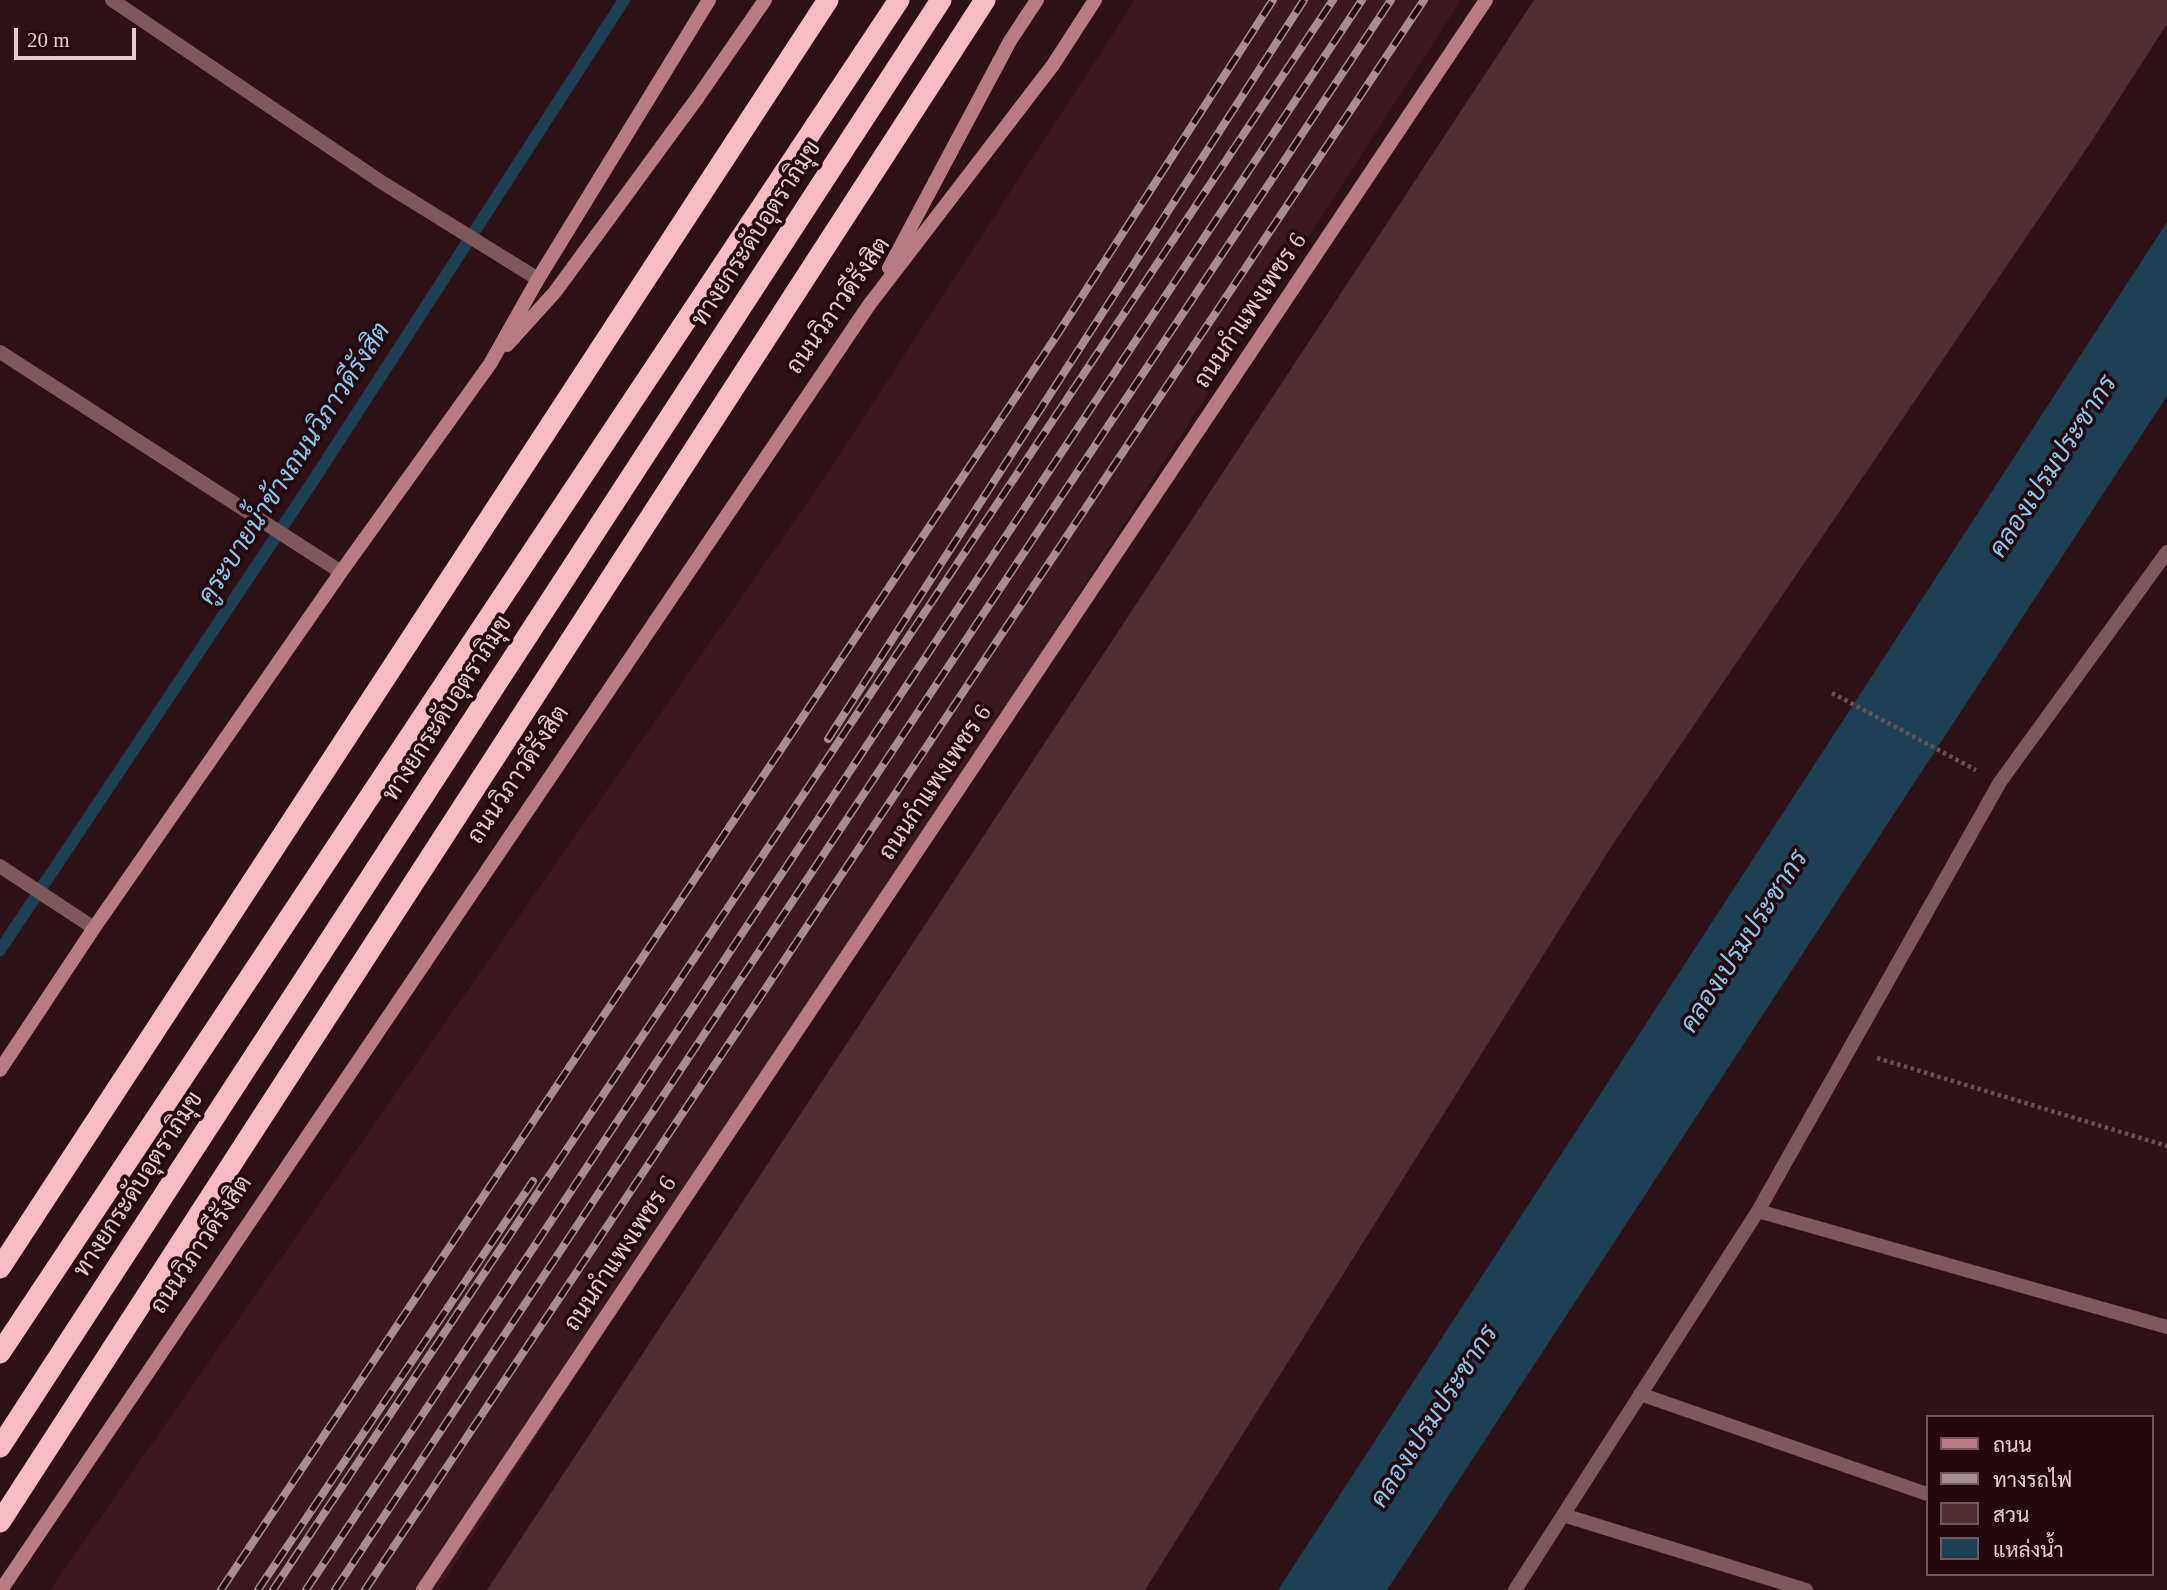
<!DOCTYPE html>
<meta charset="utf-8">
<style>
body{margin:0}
#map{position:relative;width:2167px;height:1590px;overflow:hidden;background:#2d1117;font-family:"Times New Roman",Sarabun,serif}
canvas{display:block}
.legend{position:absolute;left:1926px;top:1415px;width:228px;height:161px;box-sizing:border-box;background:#23080e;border:2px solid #6f575c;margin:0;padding:9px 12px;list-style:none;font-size:21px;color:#e2cdd0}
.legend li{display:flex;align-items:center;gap:14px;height:35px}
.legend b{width:35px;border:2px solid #6f575c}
.scale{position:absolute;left:14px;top:28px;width:122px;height:32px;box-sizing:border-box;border:4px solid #e2cdd0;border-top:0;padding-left:9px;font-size:21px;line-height:24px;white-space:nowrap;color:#e2cdd0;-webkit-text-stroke:5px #23080e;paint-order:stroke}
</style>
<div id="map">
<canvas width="2167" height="1590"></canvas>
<ul class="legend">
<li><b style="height:9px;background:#b87b84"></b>ถนน</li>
<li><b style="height:9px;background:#a58e92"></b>ทางรถไฟ</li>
<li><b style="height:19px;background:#502f34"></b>สวน</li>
<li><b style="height:19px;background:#1d4054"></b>แหล่งน้ำ</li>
</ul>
<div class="scale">20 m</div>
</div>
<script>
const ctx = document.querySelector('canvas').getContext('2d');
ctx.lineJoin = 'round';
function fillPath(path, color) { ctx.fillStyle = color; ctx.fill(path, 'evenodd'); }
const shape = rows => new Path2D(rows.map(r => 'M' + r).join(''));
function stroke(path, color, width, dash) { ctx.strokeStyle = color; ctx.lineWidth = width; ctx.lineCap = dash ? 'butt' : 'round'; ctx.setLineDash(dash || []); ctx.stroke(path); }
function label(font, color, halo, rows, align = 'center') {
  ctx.font = font + ' "Times New Roman",Sarabun,serif'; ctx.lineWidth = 7; ctx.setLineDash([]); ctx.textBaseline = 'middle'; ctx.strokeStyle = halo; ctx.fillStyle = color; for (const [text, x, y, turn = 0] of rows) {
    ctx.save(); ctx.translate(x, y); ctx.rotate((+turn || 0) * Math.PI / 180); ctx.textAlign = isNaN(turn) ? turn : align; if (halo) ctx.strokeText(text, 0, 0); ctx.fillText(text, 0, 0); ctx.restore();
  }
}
fillPath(shape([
 [1135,0,1461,0,438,1590,50,1590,821,483]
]), '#3b181f');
fillPath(shape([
 [1534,0,2167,0,2167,24,2091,142,1613,844,1145,1590,487,1590]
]), '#502f34');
fillPath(shape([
 [2167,222,2167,396,1387,1590,1278,1590]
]), '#1d4054');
stroke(shape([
 [0,950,315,478,624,0]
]), '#1d4054', 12);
stroke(shape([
 [1832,693,1976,770],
 [1877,1058,2167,1146]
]), '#6a5055', 4.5, [3.5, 3.5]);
stroke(shape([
 [112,0,383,183,538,279],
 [0,352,341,572]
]), '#7f585e', 14);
stroke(shape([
 [0,866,94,928],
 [1758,1211,2167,1327],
 [1640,1394,1927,1494],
 [1563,1515,1806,1590],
 [1515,1590,1758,1211,2000,782,2167,552]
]), '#7f585e', 14);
stroke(shape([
 [889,268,1010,41,1037,0],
 [507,345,555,292,698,97,765,0],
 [0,1070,94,928,341,572,490,364,538,279,709,0],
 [1,1590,869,305,1053,65,1095,0],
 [423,1590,1486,0]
]), '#b87b84', 14);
stroke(shape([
 [0,1268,828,0],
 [0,1353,899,0],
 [0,1447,941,0],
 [0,1522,985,0]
]), '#f6bbc3', 21);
const rail = shape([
 [828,739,1304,0],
 [221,1590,1059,332,1273,0],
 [258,1590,533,1181],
 [273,1590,1333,0],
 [306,1590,1362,0],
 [335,1590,1391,0],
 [365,1590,1424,0]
]);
stroke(rail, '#a58e92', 8);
stroke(rail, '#23080e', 5, [16]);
label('24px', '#e2cdd0', '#23080e', [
 ["ทางยกระดับอุตราภิมุข",757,234,-57],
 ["ถนนวิภาวดีรังสิต",839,306,-55],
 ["ถนนกำแพงเพชร 6",1251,311,-56],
 ["ทางยกระดับอุตราภิมุข",448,709,-57],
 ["ถนนวิภาวดีรังสิต",519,775,-56],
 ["ถนนกำแพงเพชร 6",936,783,-56],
 ["ทางยกระดับอุตราภิมุข",139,1185,-57],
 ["ถนนวิภาวดีรังสิต",202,1245,-56],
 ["ถนนกำแพงเพชร 6",621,1254,-56]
]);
label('italic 26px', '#8ac9ef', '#23080e', [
 ["คูระบายน้ำข้างถนนวิภาวดีรังสิต",295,464,-57],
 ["คลองเปรมประชากร",2054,467,-57],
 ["คลองเปรมประชากร",1745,942,-57],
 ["คลองเปรมประชากร",1435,1417,-57]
]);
</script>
